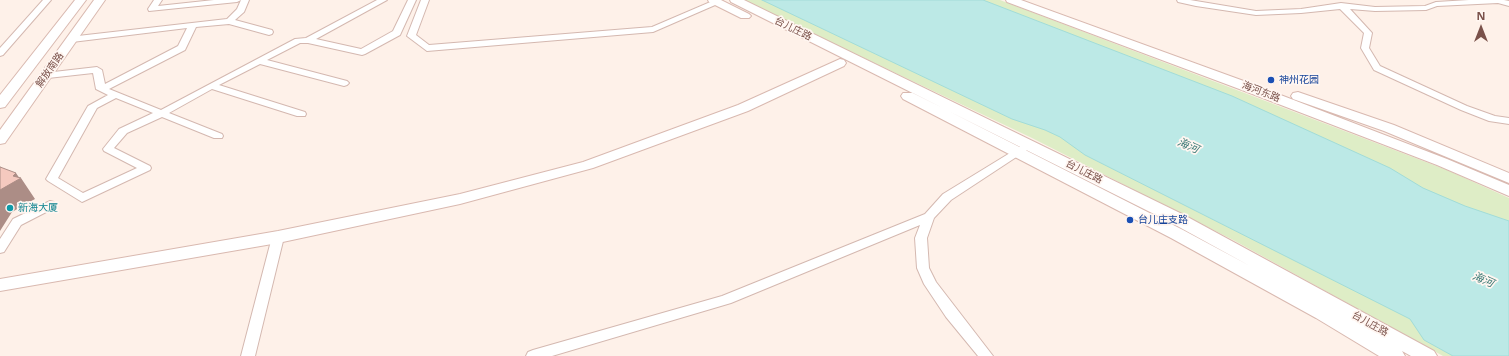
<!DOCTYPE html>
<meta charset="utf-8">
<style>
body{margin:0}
#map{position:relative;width:1509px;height:356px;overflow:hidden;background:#fef1e9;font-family:"Noto Sans",sans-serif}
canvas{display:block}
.north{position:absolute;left:1461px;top:8px;width:40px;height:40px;-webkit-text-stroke:3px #fff6f1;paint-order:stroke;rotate:0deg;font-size:11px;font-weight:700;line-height:16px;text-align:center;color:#7a514a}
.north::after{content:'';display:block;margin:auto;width:14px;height:18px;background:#7a514a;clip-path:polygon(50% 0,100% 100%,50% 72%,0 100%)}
</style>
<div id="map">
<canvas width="1509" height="356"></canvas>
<div class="north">N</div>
</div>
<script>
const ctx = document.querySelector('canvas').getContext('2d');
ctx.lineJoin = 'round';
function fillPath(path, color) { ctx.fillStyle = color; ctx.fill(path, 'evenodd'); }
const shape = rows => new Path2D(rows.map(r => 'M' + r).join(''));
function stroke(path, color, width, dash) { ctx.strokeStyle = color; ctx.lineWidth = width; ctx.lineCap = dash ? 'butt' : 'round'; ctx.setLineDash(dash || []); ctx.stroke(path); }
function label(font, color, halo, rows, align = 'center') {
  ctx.font = font + ' "Noto Sans","Noto Sans SC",sans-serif'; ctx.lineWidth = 3.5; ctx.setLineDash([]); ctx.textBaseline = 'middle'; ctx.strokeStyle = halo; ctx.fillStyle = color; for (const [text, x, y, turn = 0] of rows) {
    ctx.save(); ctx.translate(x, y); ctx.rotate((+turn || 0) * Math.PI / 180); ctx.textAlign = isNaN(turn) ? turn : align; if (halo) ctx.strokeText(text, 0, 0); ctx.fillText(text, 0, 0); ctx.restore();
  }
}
fillPath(shape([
 [742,0,1000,0,1447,170,1509,198,1509,356,1443,356,1235,241,1032,138]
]), '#deedc6');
const water = shape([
 [762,0,983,0,1232,96,1390,168,1423,188,1465,206,1509,221,1509,356,1453,356,1424,340,1410,319,1085,155,1060,137,1045,130,1012,119,762,0]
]);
fillPath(water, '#bce9e6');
stroke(water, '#a1dcd8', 1);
const street = shape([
 [43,0,51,0,3,55,0,56,0,48,43,0],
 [154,0,162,0,158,6,214,0,241,0,237,2,149,11,148,9,154,0],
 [241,0,249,0,244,12,235,20,272,30,273,32,272,34,269,35,229,24,196,27,185,50,109,89,161,110,295,39,306,38,377,0,387,0,316,39,361,49,393,31,408,0,416,0,400,35,365,54,362,55,308,43,300,43,267,60,347,81,349,83,347,85,344,86,260,64,219,85,305,112,306,114,305,116,297,116,212,89,169,113,222,134,223,136,222,138,214,138,162,117,127,133,114,148,150,166,151,168,150,170,82,202,48,181,46,179,88,106,108,95,96,89,93,73,48,78,45,77,43,75,45,73,97,67,102,70,105,84,178,46,187,28,72,42,68,39,69,37,227,19,237,9,241,0],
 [116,98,153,113,119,129,103,149,104,151,137,168,83,193,58,178,97,108,116,98],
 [421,0,429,0,416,35,429,45,652,27,715,0,720,0,722,2,653,32,427,51,407,36,421,0],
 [1177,0,1190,0,1256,11,1301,9,1341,3,1375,7,1425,6,1436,2,1469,0,1504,0,1509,1,1509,6,1498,3,1437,6,1426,10,1375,11,1350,9,1372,33,1369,48,1380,66,1467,106,1495,116,1509,118,1509,124,1489,121,1461,110,1374,70,1361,48,1364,33,1340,9,1301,13,1256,15,1196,6,1178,2,1177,0],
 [1023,145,1027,146,1028,148,1027,150,951,200,934,218,927,238,929,268,936,282,993,356,978,356,946,317,924,284,917,268,915,238,920,225,731,303,552,356,526,356,528,352,533,350,722,296,925,214,943,194,1023,145],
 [50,201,54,202,56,205,54,208,21,225,4,252,0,253,0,239,13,219,50,201],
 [278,233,282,234,284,237,255,356,241,356,272,237,274,234,278,233]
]);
const secondary = shape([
 [75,0,86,0,5,107,0,108,0,95,75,0],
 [94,0,105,0,5,143,0,144,0,130,94,0],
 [708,0,721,0,749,14,751,16,749,18,741,18,709,2,708,0],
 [730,0,744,0,1182,214,1434,351,1437,356,1411,356,1402,351,1405,356,1379,356,1316,318,1171,238,903,99,901,96,903,93,913,93,1183,230,1250,266,1170,222,731,2,730,0],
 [1006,0,1021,0,1252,84,1447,159,1509,185,1509,196,1437,165,1242,90,1007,2,1006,0],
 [840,59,844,60,846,63,844,66,748,111,593,168,460,204,278,243,0,291,0,279,278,231,460,194,583,162,738,105,840,59],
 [1298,92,1394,125,1509,173,1509,183,1384,131,1293,99,1291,96,1293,93,1298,92]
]);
stroke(street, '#d4b8b0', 2);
stroke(secondary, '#d9b9b0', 2);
fillPath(street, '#fff');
fillPath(secondary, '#fff');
fillPath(shape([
 [16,173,20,179,21,178,35,199,12,212,0,231,0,190,13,176]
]), '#ac8d86');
const building = shape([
 [0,167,16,173,13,176,21,178,0,190,0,167]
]);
fillPath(building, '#f5c9bf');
stroke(building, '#ac8d86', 1);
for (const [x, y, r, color] of [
 [1271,80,4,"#1a4fb4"],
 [10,208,4,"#0f9aa8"],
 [1130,220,4,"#1a4fb4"]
]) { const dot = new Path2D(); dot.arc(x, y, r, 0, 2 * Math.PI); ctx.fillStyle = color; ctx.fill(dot); stroke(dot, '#fff6f1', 1.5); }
label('10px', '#7a514a', '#fff6f1', [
 ["台儿庄路",793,29,26],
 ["解放南路",50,70,-55],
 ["海河东路",1261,92,21],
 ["台儿庄路",1084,172,27],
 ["台儿庄路",1370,324,29]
]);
label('10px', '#164399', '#fff6f1', [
 ["神州花园",1279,80],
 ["台儿庄支路",1138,220]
], 'left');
label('10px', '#0d838f', '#fff6f1', [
 ["新海大厦",18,208]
], 'left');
label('italic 11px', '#3a7975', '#fff6f1', [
 ["海河",1188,146,24],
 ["海河",1483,280,24]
]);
</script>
